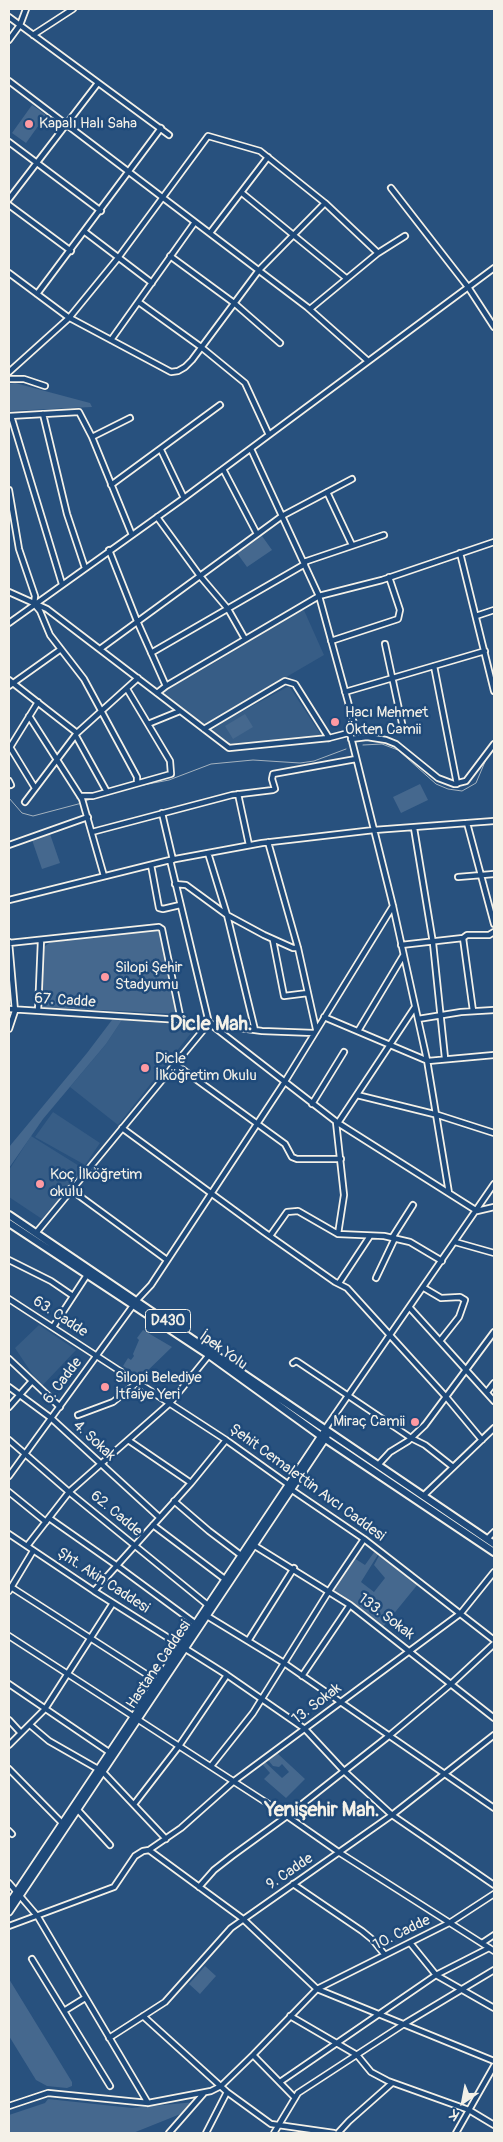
<!DOCTYPE html>
<meta charset="utf-8">
<style>
body{margin:0}
#map{position:relative;width:503px;height:2142px;overflow:hidden;background:#28517e;font-family:Pangolin,sans-serif}
canvas{display:block}
.frame{position:absolute;inset:0;border:10px solid #f4f1e8;pointer-events:none}
.north{position:absolute;left:438px;top:2077px;width:50px;height:50px;-webkit-text-stroke:4px #1f4a7a;paint-order:stroke;rotate:213deg;font-size:14px;font-weight:700;line-height:20px;text-align:center;color:#f4f1e8}
.north::after{content:'';display:block;margin:auto;width:18px;height:22px;background:#f4f1e8;clip-path:polygon(50% 0,100% 100%,50% 72%,0 100%)}
</style>
<div id="map">
<canvas width="503" height="2142"></canvas>
<div class="frame"></div>
<div class="north">K</div>
</div>
<script>
const ctx = document.querySelector('canvas').getContext('2d');
ctx.lineJoin = 'round';
function fillPath(path, color) { ctx.fillStyle = color; ctx.fill(path, 'evenodd'); }
const shape = rows => new Path2D(rows.map(r => 'M' + r).join(''));
function stroke(path, color, width, dash) { ctx.strokeStyle = color; ctx.lineWidth = width; ctx.lineCap = dash ? 'butt' : 'round'; ctx.setLineDash(dash || []); ctx.stroke(path); }
function label(font, color, halo, rows, align = 'center') {
  ctx.font = font + ' Pangolin,sans-serif'; ctx.lineWidth = 5; ctx.setLineDash([]); ctx.textBaseline = 'middle'; ctx.strokeStyle = halo; ctx.fillStyle = color; for (const [text, x, y, turn = 0] of rows) {
    ctx.save(); ctx.translate(x, y); ctx.rotate((+turn || 0) * Math.PI / 180); ctx.textAlign = isNaN(turn) ? turn : align; if (halo) ctx.strokeText(text, 0, 0); ctx.fillText(text, 0, 0); ctx.restore();
  }
}
fillPath(shape([
 [303,608,324,655,204,725,164,695,165,690,216,662],
 [289,686,321,735,230,746,210,729],
 [124,1017,199,1023,118,1125,70,1087,106,1044],
 [53,1112,100,1143,85,1165,35,1137],
 [31,1136,84,1169,42,1219,9,1197,9,1170],
 [39,1325,76,1350,41,1387,15,1348]
]), '#375d86');
fillPath(shape([
 [32,105,46,115,26,143,12,133],
 [15,383,90,403,92,407,9,411,9,384],
 [262,536,272,550,247,567,237,553],
 [245,714,253,727,233,739,225,726],
 [420,784,428,800,401,813,393,797],
 [50,834,60,863,42,869,32,840],
 [159,930,177,1014,41,1007,44,947,52,941],
 [124,1017,106,1044,43,1119,9,1168,9,1147,87,1053,112,1020],
 [143,1330,172,1347,141,1377,123,1366,128,1358,131,1360,134,1356,133,1354,139,1340,137,1338],
 [375,1551,379,1553,361,1582,374,1592,385,1578,374,1565,380,1554,418,1584,383,1627,334,1591,354,1558,365,1565],
 [277,1753,305,1779,286,1798,264,1779,270,1773,263,1765,265,1762,282,1778,289,1772,282,1764,279,1767,273,1766,268,1760],
 [205,1966,216,1976,200,1994,189,1984],
 [9,1979,72,2082,72,2086,67,2088,47,2086,36,2080,9,2036],
 [48,2099,132,2108,195,2102,183,2113,133,2133,9,2133,9,2115,45,2103]
]), '#45688e');
stroke(shape([
 [363,745,382,744,398,750,436,784,448,789,462,791,476,783,487,757,494,750],
 [138,786,169,780,211,764,253,760,300,763,314,761,346,749],
 [9,798,22,813,33,816,82,803],
 [85,801,110,793]
]), '#a4b2be', 1);
const minor = shape([
 [9,17,169,135],
 [33,35,73,9],
 [9,40,20,25,26,9],
 [9,81,307,307,368,361],
 [9,142,101,211],
 [391,188,468,287,494,327],
 [242,193,346,278],
 [9,199,98,83],
 [9,205,71,251],
 [85,232,152,283],
 [210,233,268,157],
 [170,256,234,303,280,343],
 [9,273,68,317,171,372,178,371,185,367,192,360,259,270,325,203],
 [37,294,161,128],
 [140,303,201,347,245,383,269,435],
 [310,309,378,253,405,236],
 [111,340,195,222],
 [9,372,69,318,118,258,208,136,260,151,325,203,378,253],
 [9,379,24,379,45,386],
 [43,414,67,514,85,568],
 [9,416,79,412,92,437,132,535],
 [11,416,62,584],
 [92,437,130,418],
 [161,450,184,498],
 [223,469,257,534],
 [111,485,220,405],
 [9,490,19,549,35,596,34,604],
 [327,492,352,545],
 [157,517,200,576,228,609,245,639],
 [109,550,137,621,166,686],
 [460,553,494,691],
 [304,562,384,535],
 [9,592,47,609,229,748,329,738,356,731,319,596,251,449],
 [35,605,40,611,50,635,84,679,137,777,137,783],
 [476,616,494,610],
 [9,623,184,498,494,268],
 [331,641,398,619,400,610,389,577],
 [385,644,403,728],
 [100,649,282,516,352,479],
 [151,653,305,564],
 [434,666,457,784],
 [9,680,77,733],
 [9,686,61,649],
 [345,692,485,651],
 [157,693,166,686,319,596,382,580,494,542],
 [29,716,82,799,104,876],
 [148,724,180,711],
 [204,729,285,681,295,684,329,738],
 [350,733,393,906,427,1060,449,1193],
 [76,736,107,792],
 [351,739,367,737,386,740,396,744,438,778,454,784,466,781,494,744],
 [10,747,35,788],
 [9,749,38,702],
 [9,781,11,785],
 [238,794,249,845],
 [80,796,93,796,171,774,170,761,127,689],
 [25,802,77,733,138,678],
 [162,813,173,860],
 [467,823,494,924],
 [414,828,433,943,445,1058],
 [92,832,232,795,273,790,275,789,272,779,273,774,356,759],
 [268,842,298,948,316,1029],
 [9,845,88,817],
 [208,853,227,915,255,1030],
 [170,860,209,1023,338,1123,477,1211,494,1207],
 [151,865,159,908,163,909,180,905],
 [458,877,494,874],
 [175,884,186,885,227,915,264,935,293,948,298,948],
 [9,900,170,860,262,843,374,830,494,821],
 [273,940,284,996,308,993],
 [9,943,159,927,162,929,181,1020],
 [401,945,463,938],
 [9,1009,181,1020,262,1031,314,1033],
 [38,1011,41,940],
 [473,1011,463,938,467,935,489,935,494,932],
 [324,1017,428,1061,494,1055],
 [418,1019,461,1012,494,1010],
 [9,1029,15,1011,9,942],
 [358,1031,403,956],
 [175,1064,285,1144,292,1157,297,1159,341,1159],
 [357,1095,438,1115,494,1133],
 [312,1104,344,1052],
 [336,1122,344,1195,338,1234],
 [338,1123,415,1007],
 [122,1128,264,1232,335,1282,347,1288,447,1398,482,1440],
 [70,1189,167,1260],
 [36,1233,209,1023],
 [270,1236,287,1212,298,1211,338,1234,384,1236,410,1242,442,1261],
 [392,1238,413,1205],
 [455,1242,494,1253],
 [9,1260,51,1281,73,1296],
 [376,1278,395,1238],
 [339,1283,370,1236],
 [424,1288,441,1298,460,1297,465,1300,459,1317,440,1341],
 [9,1299,226,1440,289,1485,292,1490,364,1539,494,1640],
 [410,1308,494,1401],
 [53,1327,87,1275],
 [9,1359,60,1407],
 [293,1363,296,1361,298,1362,411,1438,425,1445,453,1467],
 [9,1387,51,1418,159,1517],
 [487,1392,494,1383],
 [9,1407,32,1381],
 [78,1415,113,1402,138,1382],
 [325,1429,494,1184],
 [9,1440,69,1492,209,1606],
 [128,1440,191,1483],
 [378,1465,390,1452,408,1441,425,1425,494,1332],
 [9,1476,137,1300,151,1285,284,1083,393,906],
 [9,1492,46,1522],
 [423,1496,494,1428],
 [174,1501,209,1531,242,1556],
 [49,1518,116,1565,196,1624],
 [153,1525,226,1580],
 [9,1534,94,1591,227,1675,305,1729,344,1771,392,1815,494,1885],
 [487,1539,494,1532],
 [27,1546,69,1492,170,1403,209,1355],
 [255,1546,350,1605,494,1718],
 [11,1587,157,1681],
 [9,1591,33,1551],
 [94,1591,191,1483,226,1440],
 [207,1616,284,1663,494,1808],
 [9,1636,287,1816,340,1853,494,1951],
 [248,1641,294,1568],
 [302,1676,350,1605],
 [9,1684,109,1752],
 [9,1720,20,1732],
 [30,1725,49,1741,98,1769],
 [9,1745,45,1709,113,1603],
 [211,1766,253,1713,329,1591,364,1539],
 [9,1769,62,1823],
 [102,1771,166,1839],
 [135,1803,179,1746,227,1675],
 [77,1809,110,1845],
 [9,1831,12,1834],
 [149,1850,181,1828,234,1781,461,1613,494,1572],
 [9,1883,38,1917,148,2103],
 [293,1884,362,1931,373,1940,385,1955],
 [199,1887,214,1870,232,1856,287,1816,390,1735,451,1684,494,1644],
 [9,1926,114,1887,135,1856,143,1851,149,1850,243,1919,317,1989,494,2061],
 [482,1943,494,1935],
 [411,1944,436,1975,494,2008],
 [32,1959,110,2086],
 [64,2011,85,1998],
 [143,2016,227,2092,271,2124,334,2133],
 [290,2016,357,2055,371,2072,388,2081,469,2110,494,2125],
 [109,2038,165,2002,231,1928,392,1815,494,1735],
 [253,2055,295,2098],
 [280,2082,436,1975,489,1948],
 [9,2106,48,2093,148,2103,211,2091,221,2086,253,2055,317,1989,451,1922,494,1894],
 [169,2133,204,2093],
 [206,2133,227,2092],
 [274,2133,298,2093,404,2024,494,1970],
 [338,2133,349,2121,392,2083],
 [456,2133,494,2066]
]);
const major = shape([
 [9,1903,323,1433],
 [9,1912,327,1436]
]);
const highway = shape([
 [9,1215,494,1544],
 [9,1223,209,1355,321,1436,494,1552]
]);
stroke(minor, '#f4f1e8', 8);
stroke(major, '#f4f1e8', 9);
stroke(highway, '#f4f1e8', 10);
stroke(minor, '#1f4a7a', 4.5);
stroke(major, '#1f4a7a', 5.5);
stroke(highway, '#1f4a7a', 6);
for (const [x, y, r, color] of [
 [29,124,5,"#ff9aa2"],
 [335,722,5,"#ff9aa2"],
 [105,977,5,"#ff9aa2"],
 [145,1068,5,"#ff9aa2"],
 [40,1184,5,"#ff9aa2"],
 [105,1387,5,"#ff9aa2"],
 [415,1422,5,"#ff9aa2"]
]) { const dot = new Path2D(); dot.arc(x, y, r, 0, 2 * Math.PI); ctx.fillStyle = color; ctx.fill(dot); stroke(dot, '#1f4a7a', 2); }
for (const [x, y, w] of [
 [168,1321,45]
]) { const box = new Path2D(); box.roundRect(x - w / 2, y - 11.5, w, 23, 4); ctx.fillStyle = '#1f4a7a'; ctx.fill(box); stroke(box, '#f4f1e8', 1); }
label('bold 14px', '#f4f1e8', null, [
 ["D430",168,1321]
]);
label('15px', '#f4f1e8', '#1f4a7a', [
 ["Kapalı Halı Saha",39,124],
 ["Hacı Mehmet",345,713],
 ["Ökten Camii",345,730],
 ["Silopi Şehir",115,968],
 ["Stadyumu",115,985],
 ["Dicle",155,1059],
 ["İlköğretim Okulu",155,1076],
 ["Koç İlköğretim",50,1175],
 ["okulu",50,1192],
 ["Silopi Belediye",115,1378],
 ["İtfaiye Yeri",115,1395],
 ["Miraç Camii",405,1422,"right"]
], 'left');
label('15px', '#f4f1e8', '#1f4a7a', [
 ["67. Cadde",65,1001,4],
 ["63. Cadde",60,1317,33],
 ["İpek Yolu",223,1351,35],
 ["6. Cadde",63,1381,-53],
 ["4. Sokak",94,1441,43],
 ["Şehit Cemalettin Avcı Caddesi",307,1483,36],
 ["62. Cadde",116,1514,40],
 ["Şht. Akin Caddesi",103,1581,33],
 ["133. Sokak",386,1617,37],
 ["Hastane Caddesi",159,1665,-56],
 ["13. Sokak",317,1704,-37],
 ["9. Cadde",290,1872,-34],
 ["10. Cadde",402,1933,-26]
]);
label('bold 20px', '#f4f1e8', '#1f4a7a', [
 ["Dicle Mah.",211,1025],
 ["Yenişehir Mah.",322,1811]
]);
</script>
